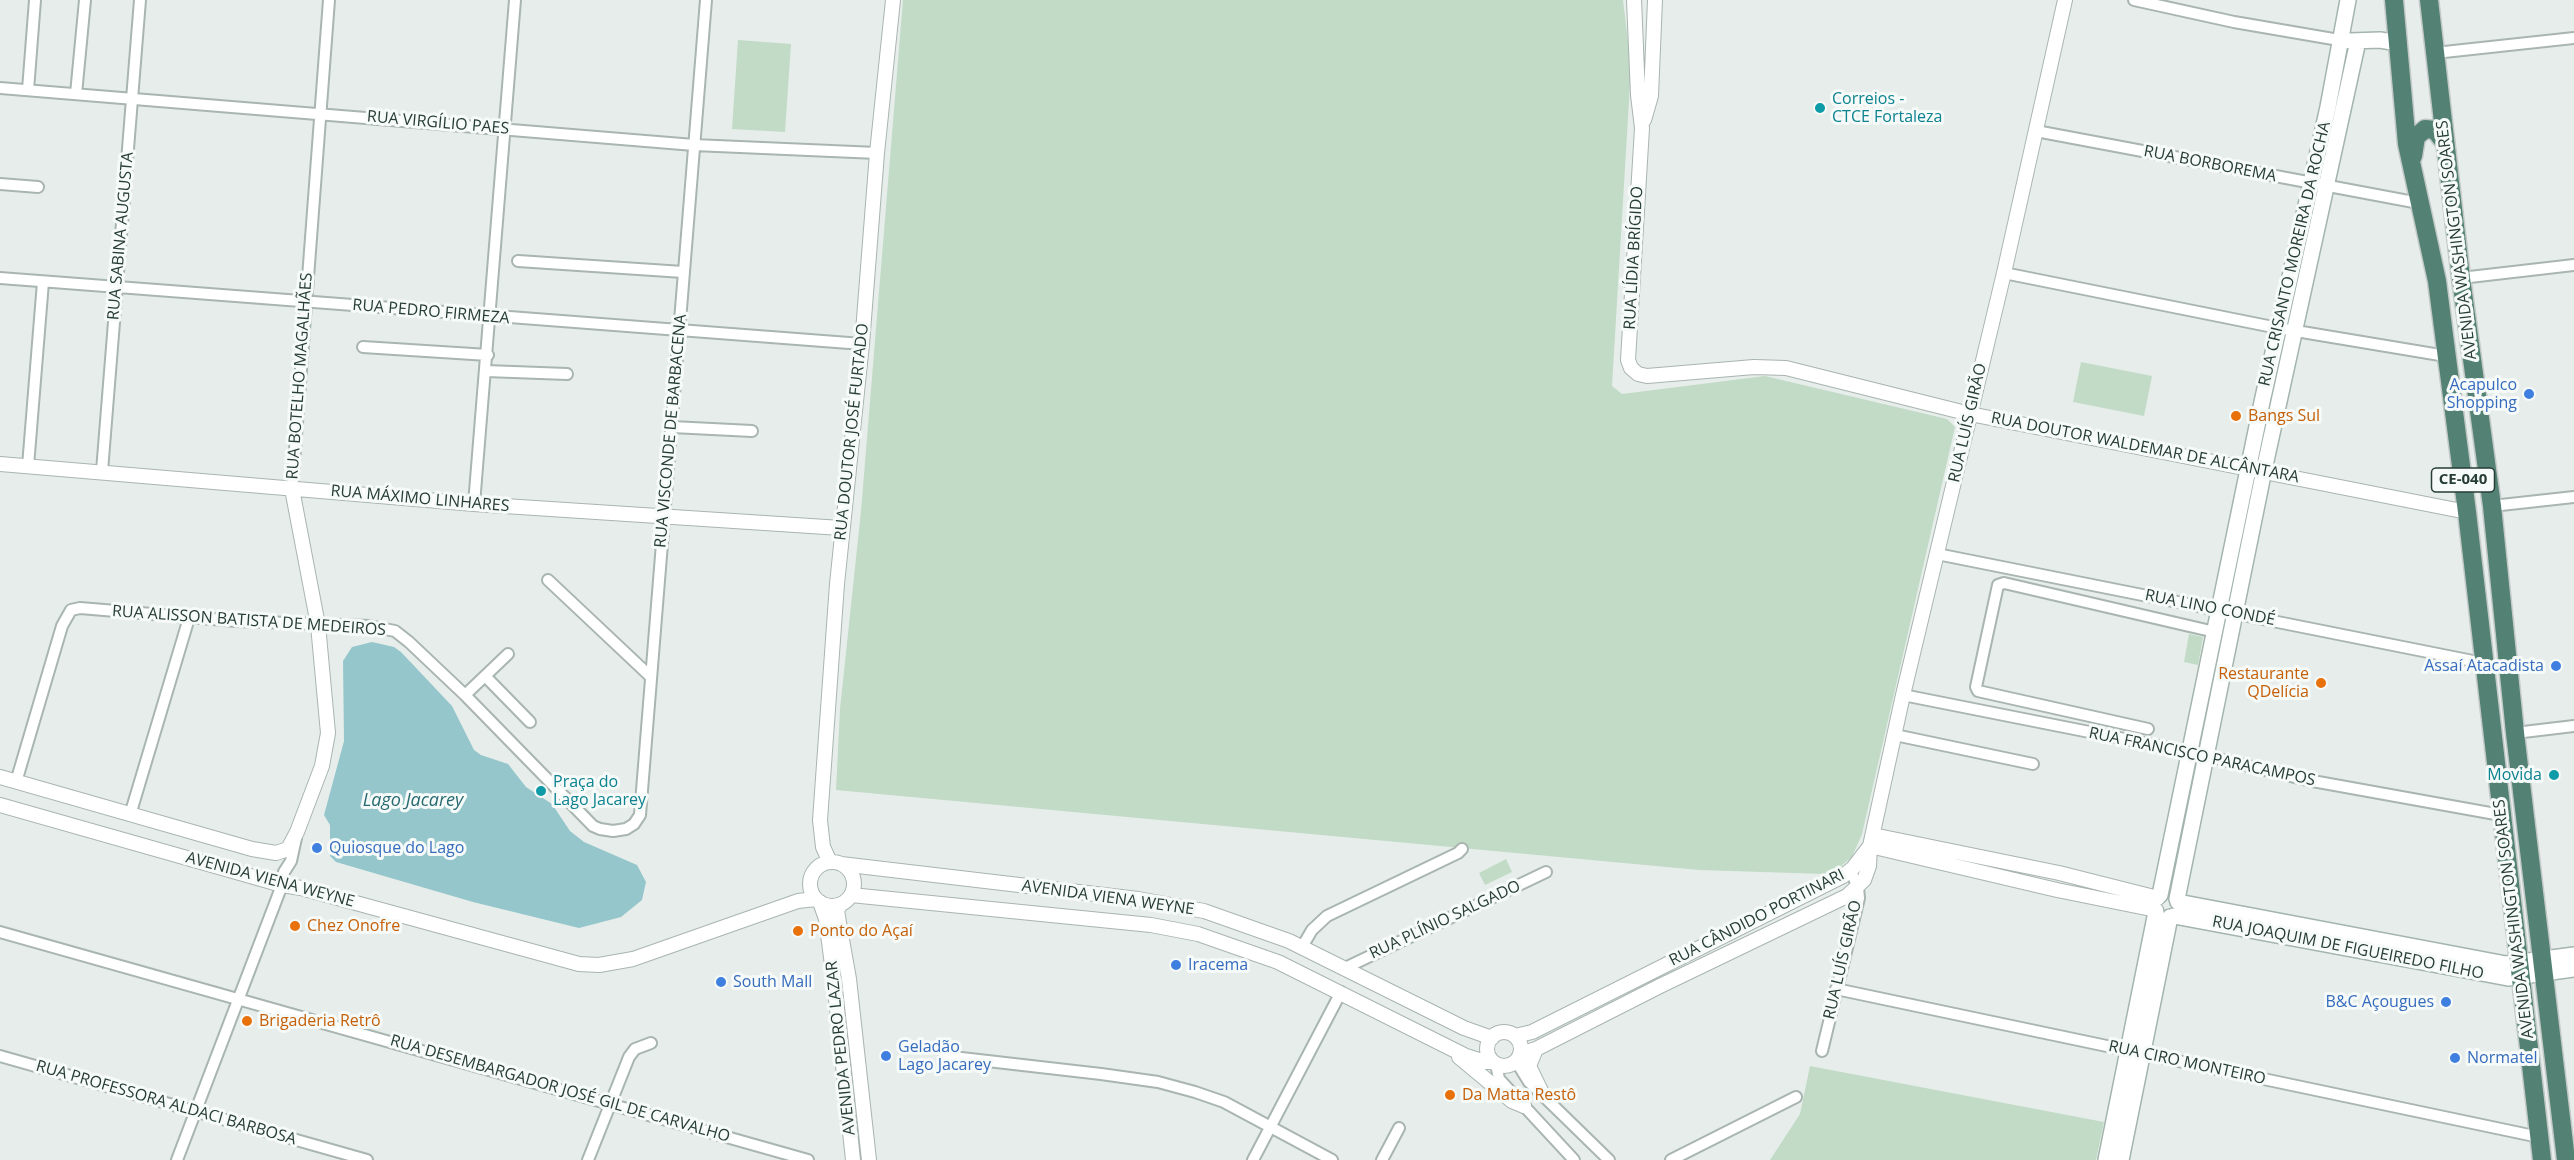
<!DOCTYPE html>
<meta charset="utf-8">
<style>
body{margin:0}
canvas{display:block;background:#e6edea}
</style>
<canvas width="2574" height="1160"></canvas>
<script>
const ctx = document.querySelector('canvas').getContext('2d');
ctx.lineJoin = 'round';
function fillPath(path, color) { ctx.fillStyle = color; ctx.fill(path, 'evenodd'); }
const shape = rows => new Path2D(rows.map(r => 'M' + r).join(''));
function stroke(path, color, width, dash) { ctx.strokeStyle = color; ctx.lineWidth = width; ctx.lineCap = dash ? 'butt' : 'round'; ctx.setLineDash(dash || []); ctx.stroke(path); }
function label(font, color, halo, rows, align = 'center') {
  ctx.font = font + ' "Open Sans",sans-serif'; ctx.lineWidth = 6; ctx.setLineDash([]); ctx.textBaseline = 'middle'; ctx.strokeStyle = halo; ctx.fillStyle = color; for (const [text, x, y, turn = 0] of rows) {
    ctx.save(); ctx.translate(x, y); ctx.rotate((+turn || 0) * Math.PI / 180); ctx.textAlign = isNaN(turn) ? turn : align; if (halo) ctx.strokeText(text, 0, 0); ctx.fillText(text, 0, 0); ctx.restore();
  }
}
fillPath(shape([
 [903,0,1623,0,1631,67,1612,386,1622,394,1765,376,1947,419,1955,427,1862,834,1852,857,1841,866,1824,874,1699,870,836,790,840,709,861,511],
 [738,40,791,44,785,132,732,129],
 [2081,362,2152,376,2144,416,2073,402],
 [2189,634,2203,637,2198,665,2184,662],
 [1506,859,1512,872,1485,885,1479,873],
 [1810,1066,2104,1122,2096,1160,1770,1160,1800,1114]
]), '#c2dbc7');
fillPath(shape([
 [372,642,394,647,401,652,452,706,474,750,481,755,508,764,526,787,552,804,570,831,584,842,637,865,646,882,642,900,621,917,579,928,473,902,336,862,330,856,330,825,324,815,344,741,343,661,352,647]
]), '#95c6cb');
const minor = shape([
 [2134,0,2234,22,2339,40],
 [2435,53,2574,38],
 [0,88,694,145,877,153],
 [28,90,35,0],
 [76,94,85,0],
 [2036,131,2419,203],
 [0,184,38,187],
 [518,261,683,272],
 [2004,273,2278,328,2446,356],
 [0,278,862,344],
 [2461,278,2574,265],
 [363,347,488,355],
 [486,371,567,374],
 [672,427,752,431],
 [28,466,43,282],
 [102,471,140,0],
 [292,489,329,0],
 [474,504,515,0],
 [2492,506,2574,497],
 [1937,554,2483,663],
 [548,580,651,677],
 [486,677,530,722],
 [465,695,508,654],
 [1903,695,2190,752,2307,780,2501,815],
 [2148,729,1978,691,1976,687,1998,585,2004,583,2215,632],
 [2515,733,2574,726],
 [1895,735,2033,764],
 [16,782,62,626,71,610,80,608,236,621,369,626,395,631,409,642,465,695,593,826,600,829,613,831,626,829,634,824,640,815,706,0],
 [130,815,189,618],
 [0,932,808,1160],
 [1302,947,1312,930,1327,916,1458,853,1462,849],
 [1345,968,1546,872],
 [1836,989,2539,1137],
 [1822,1051,1859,898,1858,888,1851,871],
 [0,1056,367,1160],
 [944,1056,1101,1074,1158,1082,1195,1092,1224,1102,1332,1160],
 [1516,1061,1529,1082,1609,1160],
 [1496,1064,1499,1079,1574,1160],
 [177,1160,282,885,284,872,291,861,296,838],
 [588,1160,629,1057,635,1049,651,1043],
 [1253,1160,1341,992],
 [1382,1160,1399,1128],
 [1671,1160,1796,1097]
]);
const tertiary = shape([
 [1634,0,1638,95,1642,128,1628,360,1631,368,1638,374,1647,376,1754,367,1786,368,1970,414,2467,512],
 [1644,120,1651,96,1655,0],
 [0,464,474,504,841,528],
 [0,777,252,849,276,853,288,849,297,832,322,766,328,733,318,625,292,489],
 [0,805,282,885,301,888,579,964,599,965,633,959,798,901,816,899],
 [1873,835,2059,873,2158,898],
 [1870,846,2057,890,2156,910],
 [830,862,823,847,820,820,837,584,862,344,877,153,893,0],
 '810 884a22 22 0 1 1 44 0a22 22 0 1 1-44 0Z',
 [841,864,1138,899,1204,911,1289,941,1464,1028,1492,1038],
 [851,895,1151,925,1198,934,1278,962,1466,1056,1485,1062,1493,1062],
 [820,902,826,919,834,980,853,1160],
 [841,904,837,910,838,917,849,979,869,1160],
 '1487 1049a17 17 0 1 1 34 0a17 17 0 1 1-34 0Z',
 [1515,1036,1532,1032,1843,876,1853,868,1870,846],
 [1536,1049,1529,1066,1543,1095],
 [1520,1054,1536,1049,1660,986,1847,896,1864,880,1869,866,1870,846,1903,695,2004,273,2065,0],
 [1459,1057,1512,1101,1524,1106]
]);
const secondary = shape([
 [2350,41,2380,40,2398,43],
 [2160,895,2262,402,2328,107,2348,0],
 [2177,899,2264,470,2358,41],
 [2178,902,2506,964,2574,955],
 [2174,916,2508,978,2574,969],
 [2106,1160,2156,912],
 [2121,1160,2170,917]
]);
const trunk = shape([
 [2394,0,2407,144,2437,281,2467,512,2542,1160],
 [2429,0,2461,278,2492,506,2515,733,2566,1160],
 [2413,156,2416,137,2425,129,2435,130,2445,143]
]);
stroke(minor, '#a9b5b0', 14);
stroke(tertiary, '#a9b5b0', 16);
stroke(secondary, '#a3b5ad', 18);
stroke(trunk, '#c3c9c7', 21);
stroke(minor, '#fff', 10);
stroke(tertiary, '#fff', 14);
stroke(secondary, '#fff', 15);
stroke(trunk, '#538274', 18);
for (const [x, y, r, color] of [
 [1820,108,6,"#0f9aa8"],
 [2529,394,6,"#3f7fe0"],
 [2236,416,6,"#e8710a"],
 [2556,666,6,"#3f7fe0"],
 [2321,683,6,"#e8710a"],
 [2554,775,6,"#0f9aa8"],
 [541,791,6,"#0f9aa8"],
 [317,848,6,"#3f7fe0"],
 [295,926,6,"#e8710a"],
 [798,931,6,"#e8710a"],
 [1176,965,6,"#3f7fe0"],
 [721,982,6,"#3f7fe0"],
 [2446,1002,6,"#3f7fe0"],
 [247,1021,6,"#e8710a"],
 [886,1056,6,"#3f7fe0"],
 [2455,1058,6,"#3f7fe0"],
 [1450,1095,6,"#e8710a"]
]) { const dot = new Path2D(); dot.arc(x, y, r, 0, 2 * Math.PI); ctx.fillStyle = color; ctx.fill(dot); stroke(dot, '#f6faf8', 2); }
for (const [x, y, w] of [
 [2463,480,63]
]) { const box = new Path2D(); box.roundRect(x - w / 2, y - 12, w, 24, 4.5); ctx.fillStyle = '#f6faf8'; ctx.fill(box); stroke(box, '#273d36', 1.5); }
label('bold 15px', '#273d36', null, [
 ["CE-040",2463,480]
]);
label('16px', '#0d838f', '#f6faf8', [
 ["Correios -",1832,99],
 ["CTCE Fortaleza",1832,117],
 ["Movida",2542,775,"right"],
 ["Praça do",553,782],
 ["Lago Jacarey",553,800]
], 'left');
label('16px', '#273d36', '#f6faf8', [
 ["RUA VIRGÍLIO PAES",438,123,5],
 ["RUA BORBOREMA",2210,164,11],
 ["RUA SABINA AUGUSTA",121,236,-85],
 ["AVENIDA WASHINGTON SOARES",2457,240,-97],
 ["RUA CRISANTO MOREIRA DA ROCHA",2295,254,-77],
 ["RUA LÍDIA BRÍGIDO",1634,258,-87],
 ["RUA PEDRO FIRMEZA",431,312,5],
 ["RUA BOTELHO MAGALHÃES",300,376,-86],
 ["RUA LUÍS GIRÃO",1968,423,-77],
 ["RUA VISCONDE DE BARBACENA",671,431,-85],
 ["RUA DOUTOR JOSÉ FURTADO",852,432,-84],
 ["RUA DOUTOR WALDEMAR DE ALCÂNTARA",2145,448,11],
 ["RUA MÁXIMO LINHARES",420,499,5],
 ["RUA LINO CONDÉ",2210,608,11],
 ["RUA ALISSON BATISTA DE MEDEIROS",249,621,4],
 ["RUA FRANCISCO PARACAMPOS",2202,757,12],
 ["AVENIDA VIENA WEYNE",270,880,15],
 ["AVENIDA VIENA WEYNE",1108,898,8],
 ["RUA CÂNDIDO PORTINARI",1757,918,-27],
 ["AVENIDA WASHINGTON SOARES",2514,919,-97],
 ["RUA PLÍNIO SALGADO",1445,920,-25],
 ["RUA JOAQUIM DE FIGUEIREDO FILHO",2348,948,11],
 ["RUA LUÍS GIRÃO",1843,960,-77],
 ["AVENIDA PEDRO LAZAR",841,1048,-96],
 ["RUA CIRO MONTEIRO",2187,1063,12],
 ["RUA DESEMBARGADOR JOSÉ GIL DE CARVALHO",560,1089,16],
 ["RUA PROFESSORA ALDACI BARBOSA",166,1103,16]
]);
label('16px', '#366cbe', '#f6faf8', [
 ["Acapulco",2517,385,"right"],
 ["Shopping",2517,403,"right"],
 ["Assaí Atacadista",2544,666,"right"],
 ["Quiosque do Lago",329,848],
 ["Iracema",1188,965],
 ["South Mall",733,982],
 ["B&C Açougues",2434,1002,"right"],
 ["Geladão",898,1047],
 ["Lago Jacarey",898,1065],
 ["Normatel",2467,1058]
], 'left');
label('16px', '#c56008', '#f6faf8', [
 ["Bangs Sul",2248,416],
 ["Restaurante",2309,674,"right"],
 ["QDelícia",2309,692,"right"],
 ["Chez Onofre",307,926],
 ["Ponto do Açaí",810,931],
 ["Brigaderia Retrô",259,1021],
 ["Da Matta Restô",1462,1095]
], 'left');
label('italic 18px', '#286a72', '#f6faf8', [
 ["Lago Jacarey",413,801]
]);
</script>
